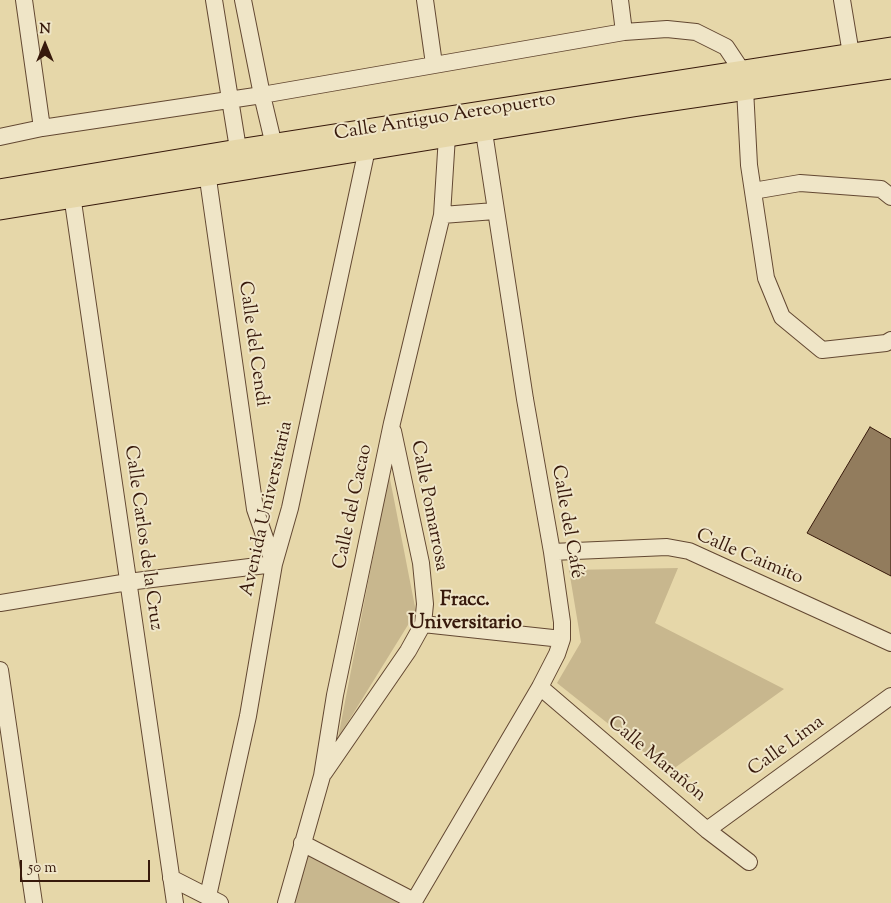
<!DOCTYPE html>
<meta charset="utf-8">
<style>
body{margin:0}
#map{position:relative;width:891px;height:903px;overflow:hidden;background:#e6d7a9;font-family:"Sorts Mill Goudy",serif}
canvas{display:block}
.north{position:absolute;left:20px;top:20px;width:50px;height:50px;-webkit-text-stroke:4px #efe5c7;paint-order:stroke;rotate:0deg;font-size:14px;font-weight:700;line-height:20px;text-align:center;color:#37190b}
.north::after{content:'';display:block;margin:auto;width:18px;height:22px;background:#37190b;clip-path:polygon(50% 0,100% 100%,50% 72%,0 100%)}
.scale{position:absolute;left:20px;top:860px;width:130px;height:22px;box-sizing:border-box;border:2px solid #37190b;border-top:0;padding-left:6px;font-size:15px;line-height:18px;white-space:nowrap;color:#37190b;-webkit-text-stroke:4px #efe5c7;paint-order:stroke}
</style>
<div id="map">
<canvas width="891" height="903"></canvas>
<div class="north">N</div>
<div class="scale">50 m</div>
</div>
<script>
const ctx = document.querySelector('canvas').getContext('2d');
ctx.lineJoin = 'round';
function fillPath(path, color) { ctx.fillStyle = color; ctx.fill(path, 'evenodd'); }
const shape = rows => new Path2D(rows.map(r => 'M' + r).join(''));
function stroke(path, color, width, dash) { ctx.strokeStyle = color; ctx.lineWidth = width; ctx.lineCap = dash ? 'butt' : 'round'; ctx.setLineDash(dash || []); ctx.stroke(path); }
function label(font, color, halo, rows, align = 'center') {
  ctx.font = font + ' "Sorts Mill Goudy",serif'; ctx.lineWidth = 4; ctx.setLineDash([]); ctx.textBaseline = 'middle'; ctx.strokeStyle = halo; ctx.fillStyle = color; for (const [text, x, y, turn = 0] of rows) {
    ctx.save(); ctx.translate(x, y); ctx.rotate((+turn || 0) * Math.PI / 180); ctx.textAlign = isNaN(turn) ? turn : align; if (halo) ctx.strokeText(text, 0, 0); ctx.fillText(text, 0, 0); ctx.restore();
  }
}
fillPath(shape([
 [389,474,416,612,338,738],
 [678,568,655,623,784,689,669,772,557,683,581,642,569,570],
 [308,855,399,900,397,903,295,903]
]), '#c8b78e');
const building = shape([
 [870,427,891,439,891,576,807,533,870,427]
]);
fillPath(building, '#927c5d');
stroke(building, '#37190b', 1);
const minor = shape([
 [24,0,42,128],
 [214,0,240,161],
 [243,0,262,95,276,154],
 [425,0,434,64],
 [620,0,624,32],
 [842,0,851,54],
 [0,137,42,128,262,95,624,32,667,29,696,32,726,47,742,71,745,89,749,165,766,278,782,317,822,350,886,343,891,340],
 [71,188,175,903],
 [753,191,800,183,881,189,891,197],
 [442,215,495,211],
 [552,552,667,547,689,551,891,643],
 [0,603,128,582,274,564,255,509,206,165],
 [423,624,562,639],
 [0,670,34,903],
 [540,687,707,830,749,862],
 [324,773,408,651,423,624,425,604,421,563,393,431],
 [707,830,891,696],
 [302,843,414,901],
 [171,878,220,903],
 [208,896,248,716,274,564,290,508,367,149,365,140],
 [286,903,322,776,335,695,392,423,442,215,447,136,445,125],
 [413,903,540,687,557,654,562,639,562,622,552,552,525,399,482,119]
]);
const major = shape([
 [0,190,238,150,891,48],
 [0,209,633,106,891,68]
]);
stroke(minor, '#634832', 18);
stroke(major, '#37190b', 23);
stroke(minor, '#efe5c7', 16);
stroke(major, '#e6d7a9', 21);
label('19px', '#37190b', '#efe5c7', [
 ["Calle Antiguo Aereopuerto",445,118,-9],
 ["Calle del Cendi",252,344,82],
 ["Calle Pomarrosa",428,506,79],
 ["Calle del Cacao",354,507,-78],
 ["Avenida Universitaria",268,509,-77],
 ["Calle del Café",566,522,80],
 ["Calle Carlos de la Cruz",142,538,82],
 ["Calle Caimito",749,558,23],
 ["Calle Lima",787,747,-36],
 ["Calle Marañón",656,760,40]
]);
label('bold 20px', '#37190b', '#efe5c7', [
 ["Fracc.",465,602],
 ["Universitario",465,625]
]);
</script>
